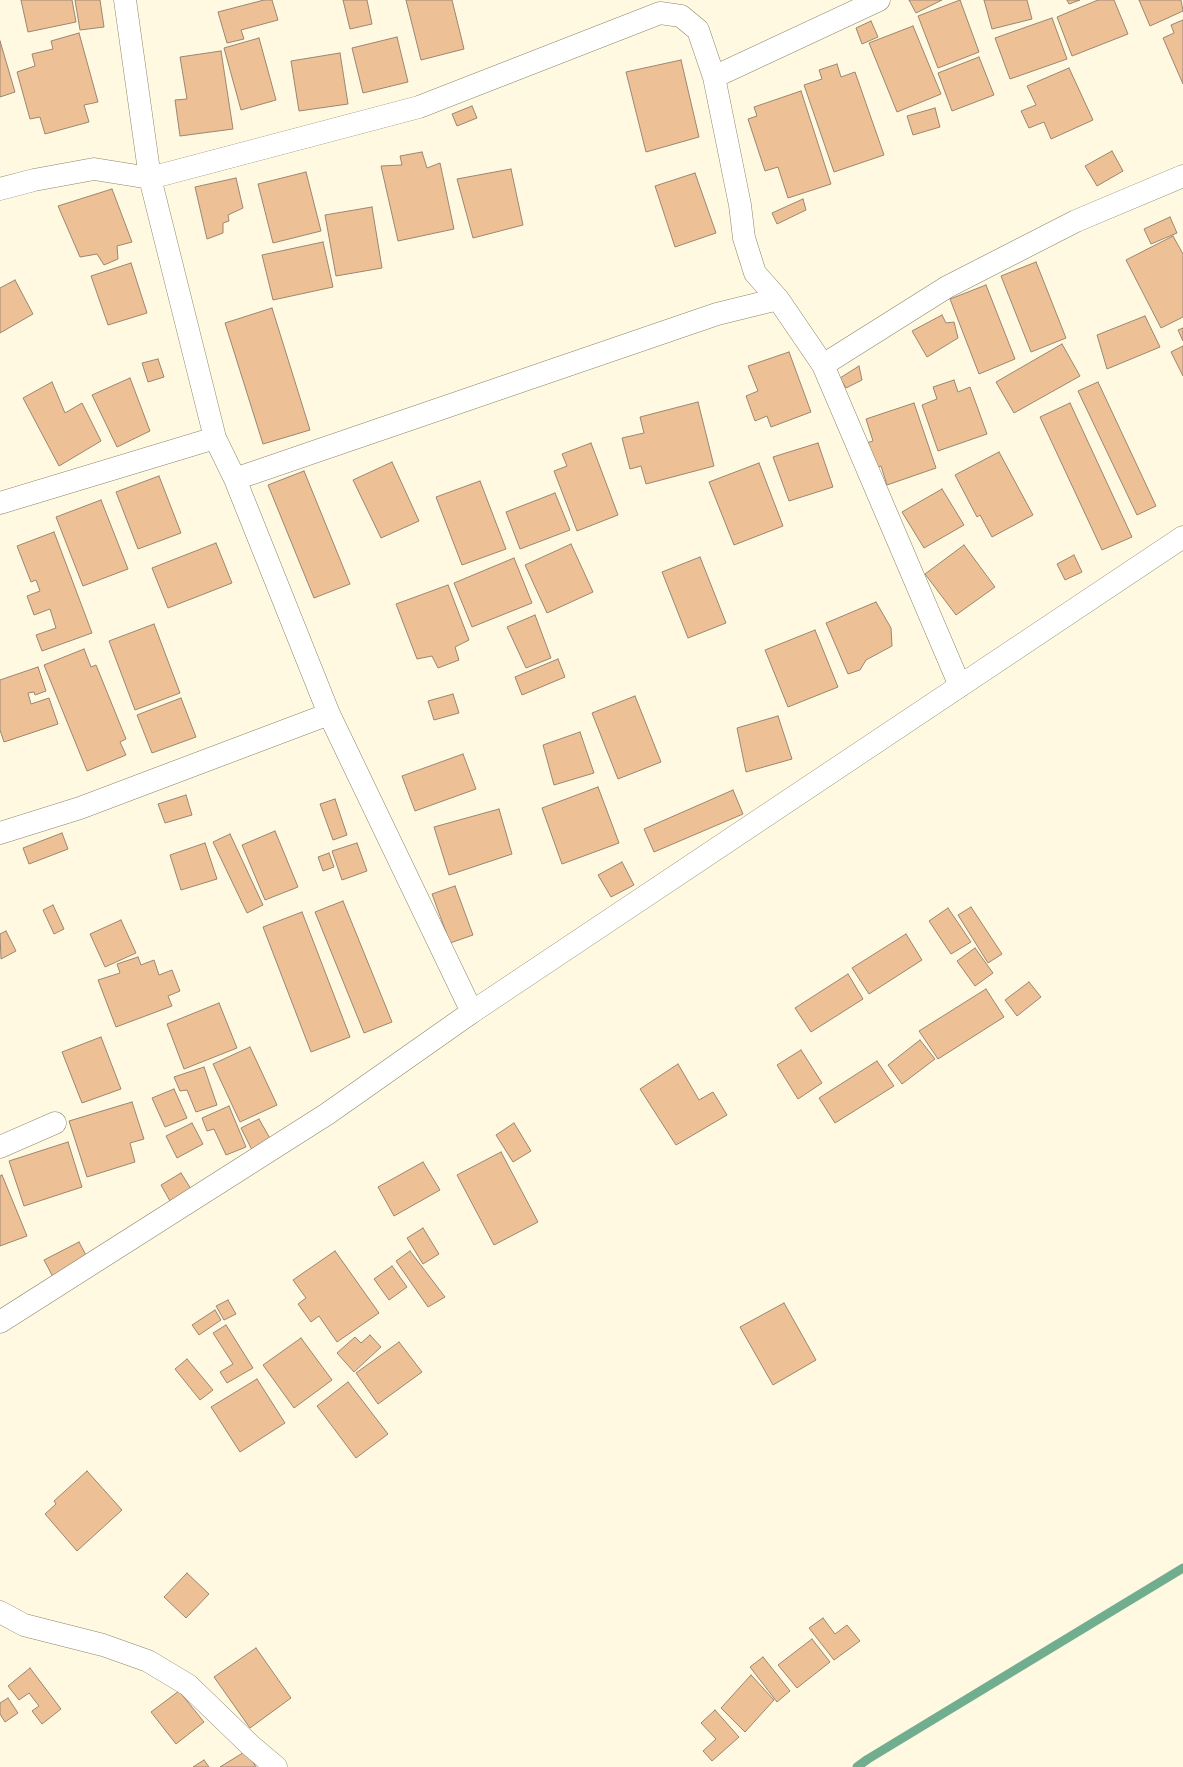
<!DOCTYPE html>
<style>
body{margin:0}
canvas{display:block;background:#fef9e0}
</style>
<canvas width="1183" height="1767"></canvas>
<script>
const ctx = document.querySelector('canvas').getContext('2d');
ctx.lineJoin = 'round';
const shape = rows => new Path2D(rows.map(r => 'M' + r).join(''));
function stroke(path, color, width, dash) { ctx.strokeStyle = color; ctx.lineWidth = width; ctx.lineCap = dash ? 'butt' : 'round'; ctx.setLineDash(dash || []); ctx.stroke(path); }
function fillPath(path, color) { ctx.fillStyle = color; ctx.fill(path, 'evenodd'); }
stroke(shape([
 [857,1767,868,1759,1183,1568]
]), '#71ae90', 9);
const building = shape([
 [21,0,72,0,76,22,28,32,21,0],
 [75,0,100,0,104,27,80,30,75,0],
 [264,0,272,0,278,20,241,30,244,39,227,43,218,12,264,0],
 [343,0,367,0,372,24,350,29,343,0],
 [406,0,452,0,464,49,421,60,406,0],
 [909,0,942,0,916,13,909,0],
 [960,0,979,52,938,68,918,16,960,0],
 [984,0,1027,0,1032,19,992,29,984,0],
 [1067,0,1080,0,1069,4,1067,0],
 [1098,0,1114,0,1128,34,1072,56,1057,17,1098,0],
 [1139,0,1181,0,1183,11,1150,26,1139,0],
 [1052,18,1067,59,1010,79,995,38,1052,18],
 [1183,20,1183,84,1163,38,1174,33,1171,25,1183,20],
 [871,21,878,37,862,44,856,28,871,21],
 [913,26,941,94,897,112,869,43,913,26],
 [79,33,98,102,84,105,89,122,45,134,40,117,30,119,17,72,35,66,32,54,53,49,51,41,79,33],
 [397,37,408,82,363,93,352,48,397,37],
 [259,38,276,100,241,110,224,48,259,38],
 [0,41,15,92,0,97,0,41],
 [221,51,233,129,180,136,175,100,187,99,180,57,221,51],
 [340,53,348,104,299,111,291,61,340,53],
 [979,57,994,95,952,111,938,73,979,57],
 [681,60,699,137,646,152,626,72,681,60],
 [837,64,841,77,855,72,884,155,834,172,804,85,822,79,819,70,837,64],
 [1069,68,1093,120,1051,139,1044,122,1029,128,1021,111,1036,105,1027,86,1069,68],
 [801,91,831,184,788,198,778,167,765,171,748,119,757,116,754,107,801,91],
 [472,106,477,118,457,126,452,114,472,106],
 [935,108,940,127,913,135,907,116,935,108],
 [1112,151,1123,171,1097,186,1085,166,1112,151],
 [422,152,427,168,440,163,454,229,398,241,381,166,402,165,400,156,422,152],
 [511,169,523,225,473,238,457,179,511,169],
 [306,172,321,231,273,243,258,184,306,172],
 [695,173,716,233,675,247,655,186,695,173],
 [236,178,243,208,228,215,229,221,223,223,223,233,207,239,195,187,236,178],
 [112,189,132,242,117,246,118,259,104,265,97,254,80,257,58,206,112,189],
 [803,199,806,210,777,224,772,213,803,199],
 [372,207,382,268,336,276,325,215,372,207],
 [1170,217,1177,233,1151,244,1144,229,1170,217],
 [1173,236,1183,254,1183,317,1161,328,1126,260,1173,236],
 [323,242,333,287,273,300,262,255,323,242],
 [1036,262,1066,338,1031,352,1001,276,1036,262],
 [131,263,147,313,108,325,91,276,131,263],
 [15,280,33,314,0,333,0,288,15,280],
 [986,285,1015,359,979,374,950,299,986,285],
 [272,308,310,430,263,444,225,323,272,308],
 [942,315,946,323,954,322,958,338,927,357,912,331,942,315],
 [1145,316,1160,347,1107,369,1097,335,1145,316],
 [1183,328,1183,341,1178,330,1183,328],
 [1062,344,1080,376,1014,413,996,382,1062,344],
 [1183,346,1183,376,1171,352,1183,346],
 [789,352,811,412,771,427,767,416,755,421,746,396,758,391,748,366,789,352],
 [158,359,164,377,148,382,142,363,158,359],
 [859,366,862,380,846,388,840,378,859,366],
 [130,378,150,431,117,447,92,395,130,378],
 [954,380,958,392,970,387,987,434,938,451,922,405,937,399,933,387,954,380],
 [52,382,65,413,82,403,101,441,59,466,23,398,52,382],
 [1098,382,1156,506,1137,515,1078,391,1098,382],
 [698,402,714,466,646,484,641,466,630,469,622,438,644,433,640,417,698,402],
 [914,403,936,468,887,485,881,466,872,469,863,444,873,441,866,419,914,403],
 [1070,403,1132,537,1102,550,1040,417,1070,403],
 [591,443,618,515,577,531,554,471,567,466,562,454,591,443],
 [818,443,833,487,789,501,773,457,818,443],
 [999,452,1033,515,992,537,980,515,977,517,955,475,999,452],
 [392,462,419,521,381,538,353,480,392,462],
 [759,463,783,526,734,545,709,482,759,463],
 [304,471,350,584,314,598,268,485,304,471],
 [159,476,181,533,138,549,116,492,159,476],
 [480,481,506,549,462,565,436,497,480,481],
 [942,489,964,525,924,548,902,512,942,489],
 [555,493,570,530,520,549,506,512,555,493],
 [101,500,128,569,83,586,56,517,101,500],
 [54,532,92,633,42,651,36,635,56,628,50,609,34,615,27,596,40,591,36,580,31,582,17,546,54,532],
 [216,543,232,583,168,608,152,568,216,543],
 [571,544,593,592,547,613,525,565,571,544],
 [964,545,995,587,956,615,925,574,964,545],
 [1074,555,1082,572,1065,580,1057,564,1074,555],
 [700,557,726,623,688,638,662,572,700,557],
 [514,558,532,603,472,627,454,583,514,558],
 [448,585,469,640,455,647,459,660,438,668,432,656,417,659,396,604,448,585],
 [876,602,891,628,892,646,866,660,860,670,848,674,826,623,876,602],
 [535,615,551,658,526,668,507,627,535,615],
 [154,624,180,693,135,710,109,641,154,624],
 [815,630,838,687,788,707,765,650,815,630],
 [84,649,91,667,96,665,126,739,120,742,126,755,87,771,44,665,84,649],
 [558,659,565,677,522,695,515,677,558,659],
 [38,667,46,691,35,695,34,692,28,693,31,704,49,698,58,724,4,742,0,730,0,680,38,667],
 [453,694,459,713,434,720,428,701,453,694],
 [635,696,661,762,618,779,592,713,635,696],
 [181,698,196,737,152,753,137,715,181,698],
 [778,716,792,759,746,772,737,728,778,716],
 [580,732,594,773,554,785,543,745,580,732],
 [463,754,476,789,415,811,402,776,463,754],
 [598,787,619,843,562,864,542,808,598,787],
 [733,790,743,814,654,852,644,829,733,790],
 [186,795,192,815,165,823,158,804,186,795],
 [335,799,347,835,333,840,320,804,335,799],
 [499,809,512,854,449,875,434,827,499,809],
 [275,831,298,887,265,900,242,845,275,831],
 [62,833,68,849,29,864,23,848,62,833],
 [230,834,263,905,247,913,213,842,230,834],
 [205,843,217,879,181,890,170,855,205,843],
 [357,843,367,871,342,880,332,851,357,843],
 [329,853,334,867,323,871,318,857,329,853],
 [622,862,634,885,611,897,598,875,622,862],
 [455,886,473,935,450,943,432,894,455,886],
 [343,901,392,1022,364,1033,315,912,343,901],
 [53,905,64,929,54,934,43,910,53,905],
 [971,907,1002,954,988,963,958,915,971,907],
 [948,908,971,942,951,954,929,921,948,908],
 [302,912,350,1037,311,1052,263,927,302,912],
 [121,920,136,953,105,967,90,934,121,920],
 [6,931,16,951,1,959,0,934,6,931],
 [906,934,922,960,869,994,852,968,906,934],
 [975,948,993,973,975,986,957,961,975,948],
 [138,957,141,965,154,960,159,975,172,970,180,991,168,996,172,1006,116,1027,98,980,120,973,117,964,138,957],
 [848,974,863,999,811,1032,795,1008,848,974],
 [1029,982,1041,997,1017,1016,1005,1000,1029,982],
 [986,989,1004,1017,938,1059,919,1031,986,989],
 [219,1003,237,1048,184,1069,167,1024,219,1003],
 [101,1037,121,1089,82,1103,62,1052,101,1037],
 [920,1040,935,1059,902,1084,888,1065,920,1040],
 [250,1047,277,1105,240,1122,213,1064,250,1047],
 [801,1050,822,1083,798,1099,777,1065,801,1050],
 [877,1061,894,1086,835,1123,819,1098,877,1061],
 [678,1064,699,1100,713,1092,727,1115,676,1145,640,1089,678,1064],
 [204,1067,217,1105,196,1112,187,1090,180,1091,174,1077,204,1067],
 [174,1089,187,1118,165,1127,152,1098,174,1089],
 [132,1102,144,1139,130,1143,135,1162,87,1177,69,1121,132,1102],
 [229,1106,246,1147,226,1155,214,1129,207,1131,202,1118,229,1106],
 [259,1119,272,1142,253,1152,241,1128,259,1119],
 [192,1123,203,1144,177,1158,166,1136,192,1123],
 [514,1123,531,1151,513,1162,496,1135,514,1123],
 [68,1142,82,1187,24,1206,9,1161,68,1142],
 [501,1152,538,1222,494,1245,457,1175,501,1152],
 [423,1162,440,1190,394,1216,378,1187,423,1162],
 [181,1173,191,1189,170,1201,161,1185,181,1173],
 [2,1175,27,1236,0,1246,0,1176,2,1175],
 [423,1228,439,1254,423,1264,407,1238,423,1228],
 [79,1242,88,1259,53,1277,44,1260,79,1242],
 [335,1251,379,1313,337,1342,319,1316,311,1322,298,1304,306,1298,293,1280,335,1251],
 [410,1251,445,1297,428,1307,396,1261,410,1251],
 [392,1266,407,1287,389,1300,374,1279,392,1266],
 [228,1300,236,1314,224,1320,216,1306,228,1300],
 [784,1303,816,1360,773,1385,740,1327,784,1303],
 [215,1310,221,1320,199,1335,192,1325,215,1310],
 [226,1325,253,1368,227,1383,220,1372,233,1364,213,1333,226,1325],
 [370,1335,381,1347,354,1372,337,1353,355,1337,361,1343,370,1335],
 [301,1338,332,1380,294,1408,263,1365,301,1338],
 [399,1342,422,1372,378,1404,356,1373,399,1342],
 [187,1359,213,1390,200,1400,175,1369,187,1359],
 [257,1379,285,1423,240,1452,211,1407,257,1379],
 [348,1382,388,1434,356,1458,317,1406,348,1382],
 [87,1471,122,1510,77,1551,45,1514,56,1504,54,1501,87,1471],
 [187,1573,209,1594,186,1618,164,1597,187,1573],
 [823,1618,835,1634,847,1625,860,1641,834,1660,809,1628,823,1618],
 [812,1639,830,1662,797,1688,778,1665,812,1639],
 [256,1648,291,1698,250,1728,214,1677,256,1648],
 [763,1657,790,1691,777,1702,750,1667,763,1657],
 [30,1668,61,1709,42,1724,32,1711,39,1706,29,1693,19,1700,8,1686,30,1668],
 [751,1675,774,1700,745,1732,721,1708,751,1675],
 [179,1691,204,1722,176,1744,151,1712,179,1691],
 [8,1698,18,1713,5,1722,0,1714,0,1703,8,1698],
 [715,1710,739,1737,712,1761,703,1751,716,1739,701,1723,715,1710],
 [246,1751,256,1767,220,1767,246,1751],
 [204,1760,209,1767,193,1767,204,1760]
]);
fillPath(building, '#eec095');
stroke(building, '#9c8672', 1);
const minor = shape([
 [125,0,150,178,215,438,235,479,329,714,472,1012],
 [714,77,879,0],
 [0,189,34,180,94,169,150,178,419,107,660,13,681,16,698,30,714,77,740,205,744,238,755,273,778,299,823,365,960,686],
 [823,365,947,287,1076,221,1183,176],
 [235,479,717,314,778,299],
 [0,503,215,438],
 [0,833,80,808,329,714],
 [0,1147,55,1123],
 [0,1612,24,1625,103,1645,148,1661,188,1685,250,1745,276,1767]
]);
const tertiary = shape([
 [0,1322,327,1114,472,1012,1183,537]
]);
stroke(minor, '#8b856a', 23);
stroke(tertiary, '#8b856a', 23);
stroke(minor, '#fff', 22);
stroke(tertiary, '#fff', 22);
</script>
